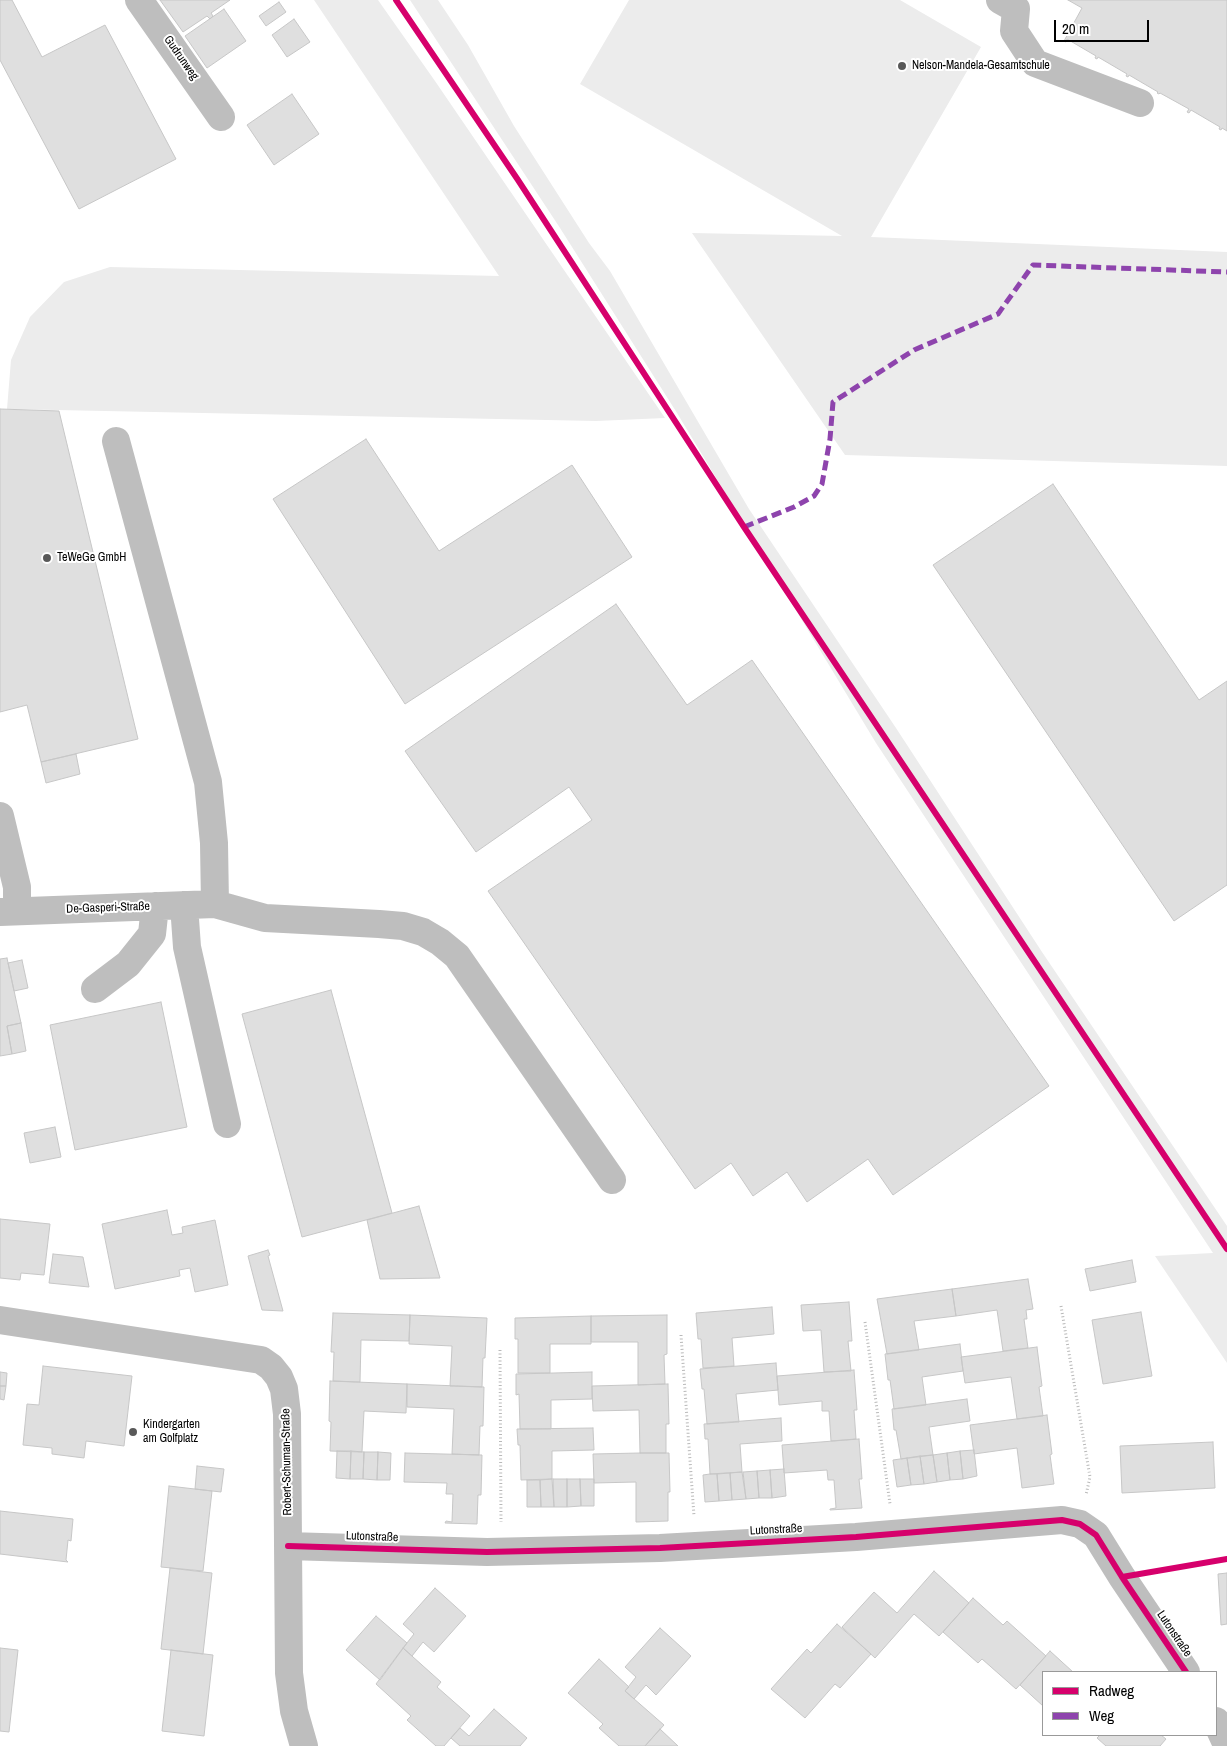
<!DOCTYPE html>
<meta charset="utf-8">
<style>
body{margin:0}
#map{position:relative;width:1227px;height:1746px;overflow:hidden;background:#fff;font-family:"Archivo Narrow",sans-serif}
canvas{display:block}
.legend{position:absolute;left:1042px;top:1671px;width:175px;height:65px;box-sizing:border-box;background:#fff;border:1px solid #999;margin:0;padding:6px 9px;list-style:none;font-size:15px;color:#000}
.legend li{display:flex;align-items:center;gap:10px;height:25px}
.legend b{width:25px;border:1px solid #999}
.scale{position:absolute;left:1054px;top:20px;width:95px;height:22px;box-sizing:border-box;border:2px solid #000;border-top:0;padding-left:6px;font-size:15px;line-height:18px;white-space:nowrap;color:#000;-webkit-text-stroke:4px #fff;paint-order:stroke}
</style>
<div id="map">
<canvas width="1227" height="1746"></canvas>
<ul class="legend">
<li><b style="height:6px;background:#d6006c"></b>Radweg</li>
<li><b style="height:6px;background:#8e44ad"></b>Weg</li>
</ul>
<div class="scale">20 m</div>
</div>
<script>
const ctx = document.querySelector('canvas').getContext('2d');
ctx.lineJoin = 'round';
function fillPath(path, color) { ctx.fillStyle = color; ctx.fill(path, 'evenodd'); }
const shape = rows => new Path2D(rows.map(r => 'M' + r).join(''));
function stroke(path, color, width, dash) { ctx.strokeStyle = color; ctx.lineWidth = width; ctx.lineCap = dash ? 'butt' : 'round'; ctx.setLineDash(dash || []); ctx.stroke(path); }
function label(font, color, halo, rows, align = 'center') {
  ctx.font = font + ' "Archivo Narrow",sans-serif'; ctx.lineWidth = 4; ctx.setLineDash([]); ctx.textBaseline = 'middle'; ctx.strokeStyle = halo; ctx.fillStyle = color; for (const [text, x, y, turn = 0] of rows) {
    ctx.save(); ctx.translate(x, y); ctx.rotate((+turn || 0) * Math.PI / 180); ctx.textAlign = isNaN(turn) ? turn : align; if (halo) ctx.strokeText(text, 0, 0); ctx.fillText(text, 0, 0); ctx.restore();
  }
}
fillPath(shape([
 [314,0,378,0,435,81,665,418,596,421,7,409,11,360,30,317,64,282,110,267,499,276],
 [410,0,438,0,468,45,514,126,589,243,610,271,749,509,896,728,1042,952,1227,1226,1227,1363,1155,1256,1213,1253,876,743,677,413,560,228],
 [629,0,900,0,981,47,871,237,1227,252,1227,466,845,455,692,233,842,236,580,84]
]), '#ececec');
const building = shape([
 [0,0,12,0,42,57,105,25,176,159,79,209,0,60,0,0],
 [160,0,230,0,211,13,213,16,210,19,207,16,183,32,160,0],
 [1068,0,1227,0,1227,131,1222,128,1221,130,1219,129,1220,127,1191,110,1189,113,1187,112,1189,109,1160,93,1159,94,1157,93,1158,92,1129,75,1128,77,1126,76,1127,74,1098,57,1097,59,1095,58,1096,56,1067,39,1066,42,1064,41,1082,8,1068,0],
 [279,2,286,12,266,26,259,16,279,2],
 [224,9,246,41,207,68,185,36,224,9],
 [294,19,310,42,287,57,272,35,294,19],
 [292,94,319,134,274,165,247,125,292,94],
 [0,409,59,411,138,739,41,762,27,705,0,712,0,409],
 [366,439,439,551,572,465,632,557,405,704,273,499,366,439],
 [1053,484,1199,700,1227,681,1227,885,1174,921,933,565,1053,484],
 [616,604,687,705,752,660,1049,1086,893,1195,868,1159,807,1202,787,1172,753,1196,731,1163,695,1189,488,891,592,820,569,787,476,852,405,751,616,604],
 [76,754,80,774,46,783,41,762,76,754],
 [7,958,21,1023,7,1026,12,1054,0,1056,0,959,7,958],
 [22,960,28,988,14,991,8,963,22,960],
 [331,990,392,1213,302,1237,242,1014,331,990],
 [161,1002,187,1127,75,1150,50,1025,161,1002],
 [21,1023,26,1051,12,1054,7,1026,21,1023],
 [55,1127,61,1157,30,1163,24,1133,55,1127],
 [419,1206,440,1278,380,1279,367,1220,419,1206],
 [167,1210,172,1235,183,1233,182,1227,215,1220,228,1285,195,1292,190,1268,179,1270,180,1276,115,1289,102,1224,167,1210],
 [0,1219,50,1224,44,1275,21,1273,20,1280,0,1278,0,1219],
 [268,1250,270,1255,268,1256,283,1311,262,1310,248,1256,268,1250],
 [53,1254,83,1257,89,1287,49,1283,53,1254],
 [1132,1260,1136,1282,1090,1291,1085,1269,1132,1260],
 [1028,1279,1033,1309,1026,1310,1027,1319,1024,1319,1028,1348,1003,1351,997,1310,956,1316,952,1289,1028,1279],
 [952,1289,956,1316,914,1321,919,1350,887,1354,877,1299,952,1289],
 [849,1302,852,1341,848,1341,851,1371,824,1372,821,1330,803,1331,801,1305,849,1302],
 [772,1307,774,1334,732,1338,734,1366,703,1368,701,1339,698,1339,696,1313,772,1307],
 [1141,1312,1152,1376,1103,1384,1092,1320,1141,1312],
 [333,1313,410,1315,409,1341,361,1340,360,1382,333,1381,334,1352,331,1352,333,1313],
 [410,1315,487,1318,485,1358,483,1358,482,1387,450,1386,452,1346,409,1344,410,1315],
 [667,1315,667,1354,664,1355,665,1384,638,1385,638,1342,591,1342,591,1316,667,1315],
 [591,1316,591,1344,550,1344,550,1373,518,1373,518,1339,515,1339,515,1318,591,1316],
 [960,1344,963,1371,922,1377,926,1405,894,1409,890,1380,888,1380,885,1354,960,1344],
 [1037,1347,1042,1386,1039,1387,1043,1416,1017,1419,1011,1377,965,1383,961,1357,1037,1347],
 [776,1363,778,1390,736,1394,739,1422,707,1424,704,1389,702,1389,700,1369,776,1363],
 [43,1366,132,1376,124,1446,86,1441,84,1458,52,1454,52,1448,23,1445,27,1404,39,1405,43,1366],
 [854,1370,857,1410,854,1410,856,1439,831,1441,829,1411,822,1411,822,1401,779,1405,777,1376,854,1370],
 [0,1372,7,1373,6,1386,0,1386,0,1372],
 [592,1372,592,1399,551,1400,551,1429,520,1429,519,1394,516,1395,516,1374,592,1372],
 [330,1381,407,1384,406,1413,364,1411,362,1452,330,1451,331,1422,329,1421,330,1381],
 [407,1384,484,1387,483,1426,480,1426,479,1455,452,1454,454,1409,407,1407,407,1384],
 [668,1384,669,1424,666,1424,666,1453,640,1453,639,1410,593,1411,592,1386,668,1384],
 [0,1386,6,1386,4,1400,0,1399,0,1386],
 [967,1399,970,1421,929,1427,933,1455,901,1459,896,1430,894,1430,892,1409,967,1399],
 [1047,1415,1052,1454,1050,1455,1054,1484,1022,1488,1017,1448,974,1454,970,1425,1047,1415],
 [781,1418,782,1441,740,1444,742,1472,710,1474,708,1439,705,1439,704,1424,781,1418],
 [593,1428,594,1450,552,1451,552,1479,521,1480,520,1445,518,1445,517,1429,593,1428],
 [859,1439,862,1479,859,1479,862,1508,830,1510,830,1509,836,1508,834,1480,828,1480,827,1470,784,1473,782,1445,859,1439],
 [1213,1442,1215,1488,1122,1493,1120,1446,1213,1442],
 [974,1450,977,1476,963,1479,960,1451,974,1450],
 [337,1451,351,1451,350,1479,336,1478,337,1451],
 [351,1451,364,1452,363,1479,350,1479,351,1451],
 [960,1451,963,1479,950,1480,947,1453,960,1451],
 [364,1452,378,1452,377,1480,363,1479,364,1452],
 [378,1452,391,1453,390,1480,377,1480,378,1452],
 [405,1453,482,1455,481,1495,478,1495,477,1524,445,1523,446,1521,452,1522,453,1494,446,1494,447,1483,404,1482,405,1453],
 [640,1453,669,1453,670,1492,668,1492,668,1521,636,1522,636,1482,594,1483,593,1454,640,1453],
 [947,1453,950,1480,937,1482,933,1455,947,1453],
 [933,1455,937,1482,924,1484,920,1456,933,1455],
 [920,1456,924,1484,911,1485,907,1458,920,1456],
 [907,1458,911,1485,897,1487,893,1460,907,1458],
 [197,1466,224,1469,221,1492,195,1489,197,1466],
 [784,1469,786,1496,772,1498,770,1470,784,1469],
 [770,1470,772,1498,759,1498,757,1471,770,1470],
 [757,1471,759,1498,746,1499,743,1472,757,1471],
 [742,1472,746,1499,732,1500,730,1473,742,1472],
 [730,1473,732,1500,719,1501,717,1474,730,1473],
 [710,1474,717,1474,719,1501,705,1502,703,1475,710,1474],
 [552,1479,554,1507,541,1507,540,1480,552,1479],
 [553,1479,567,1479,567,1507,554,1507,553,1479],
 [567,1479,580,1479,581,1506,567,1507,567,1479],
 [580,1479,594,1479,594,1506,581,1506,580,1479],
 [527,1480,540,1480,541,1507,527,1507,527,1480],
 [169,1486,212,1491,203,1571,161,1567,169,1486],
 [0,1511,73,1519,71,1541,68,1540,66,1560,68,1562,0,1554,0,1511],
 [170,1568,212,1573,203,1654,161,1649,170,1568],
 [934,1571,969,1603,939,1636,914,1614,875,1658,842,1627,874,1592,897,1613,934,1571],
 [1227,1573,1227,1624,1221,1625,1218,1574,1227,1573],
 [435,1588,466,1616,434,1652,423,1642,412,1656,403,1648,414,1634,403,1624,435,1588],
 [973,1598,1003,1625,1007,1621,1046,1656,1016,1689,982,1659,978,1663,943,1632,973,1598],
 [376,1616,407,1643,380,1680,346,1650,376,1616],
 [837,1624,871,1654,840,1688,835,1684,805,1718,771,1689,807,1649,811,1653,837,1624],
 [660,1628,691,1656,656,1695,646,1685,634,1699,625,1691,636,1677,625,1667,660,1628],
 [0,1648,18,1650,9,1732,0,1731,0,1648],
 [403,1648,441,1682,437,1687,470,1716,444,1746,436,1746,407,1720,411,1716,376,1684,403,1648],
 [171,1650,213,1655,204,1736,162,1731,171,1650],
 [1050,1651,1073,1672,1043,1672,1043,1706,1020,1685,1050,1651],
 [599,1659,629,1687,625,1691,664,1725,645,1746,619,1746,599,1728,603,1724,568,1693,599,1659],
 [494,1709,527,1738,520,1746,460,1746,451,1738,460,1728,469,1736,494,1709],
 [660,1729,678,1746,645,1746,660,1729],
 [1100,1735,1161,1735,1166,1739,1160,1746,1106,1746,1097,1738,1100,1735]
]);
fillPath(building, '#dfdfdf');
stroke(building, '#c7c7c7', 1);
stroke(shape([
 [1061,1306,1090,1477,1086,1495],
 [865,1322,890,1504],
 [681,1335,694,1516],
 [500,1350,501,1522]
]), '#b9b9b9', 3, [1, 2.5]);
stroke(shape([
 [139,0,221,117],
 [1000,0,1016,9,1014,31,1035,63,1140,103],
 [116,441,208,782,214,843,215,904],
 [0,816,17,887,17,911],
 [184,905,187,947,227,1124],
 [0,912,215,904,265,918,379,924,403,926,423,932,440,942,457,956,612,1180],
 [95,989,128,964,152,934,155,906],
 [0,1320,261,1360,271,1367,279,1377,284,1389,287,1414,289,1673,294,1711,304,1746],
 [288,1546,487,1552,660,1548,856,1537,1062,1520,1080,1524,1096,1535,1122,1577,1186,1672],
 [1216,1721,1227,1745]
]), '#bebebe', 28);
stroke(shape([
 [744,527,794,507,814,496,822,484,830,439,833,402,914,350,998,314,1033,265,1227,272]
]), '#8e44ad', 5, [10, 5]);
stroke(shape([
 [396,0,518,180,744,527,1227,1249],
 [288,1546,487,1552,660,1548,856,1537,1062,1520,1080,1524,1096,1535,1122,1577,1186,1672],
 [1122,1577,1227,1559]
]), '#d6006c', 6);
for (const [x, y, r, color] of [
 [902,66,5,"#595959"],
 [47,558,5,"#595959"],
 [133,1432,5,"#595959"]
]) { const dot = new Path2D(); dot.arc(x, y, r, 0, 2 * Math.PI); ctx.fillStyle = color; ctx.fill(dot); stroke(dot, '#fff', 2); }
label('12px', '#000', '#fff', [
 ["Gudrunweg",181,58,55],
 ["De-Gasperi-Straße",108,908,-2],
 ["Robert-Schuman-Straße",287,1462,-91],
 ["Lutonstraße",776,1530,-3],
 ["Lutonstraße",372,1537,2],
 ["Lutonstraße",1174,1634,56]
]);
label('12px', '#000', '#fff', [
 ["Nelson-Mandela-Gesamtschule",912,66],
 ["TeWeGe GmbH",57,558],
 ["Kindergarten",143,1425],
 ["am Golfplatz",143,1439]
], 'left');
</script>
